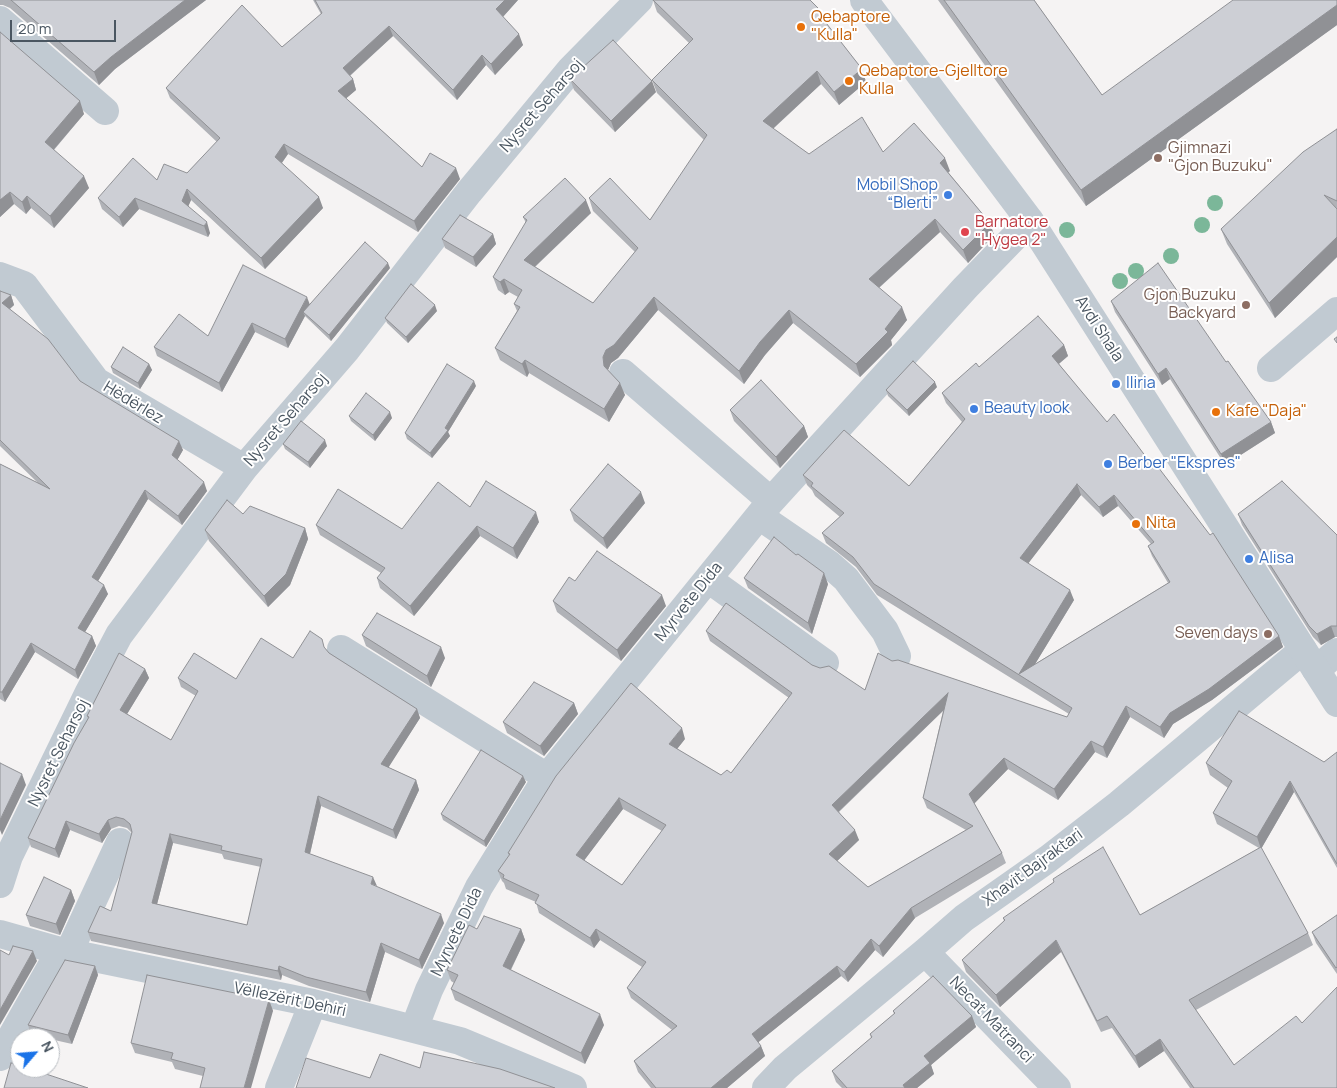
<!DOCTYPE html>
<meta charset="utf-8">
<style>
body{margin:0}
#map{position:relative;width:1337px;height:1088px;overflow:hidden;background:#f5f3f3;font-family:Manrope,sans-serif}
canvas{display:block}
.north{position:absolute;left:10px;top:1028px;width:50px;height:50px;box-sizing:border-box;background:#fff;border:1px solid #b7bbc0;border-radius:50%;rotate:63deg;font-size:14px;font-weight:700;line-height:20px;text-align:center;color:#4a5661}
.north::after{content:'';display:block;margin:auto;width:18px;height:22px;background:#1a73e8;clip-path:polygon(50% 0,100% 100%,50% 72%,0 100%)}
.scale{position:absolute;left:10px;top:20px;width:106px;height:22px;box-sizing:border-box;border:2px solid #4a5661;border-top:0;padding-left:6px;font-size:15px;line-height:18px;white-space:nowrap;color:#4a5661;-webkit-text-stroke:4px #fff;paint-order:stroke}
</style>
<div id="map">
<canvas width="1337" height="1088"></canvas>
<div class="north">N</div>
<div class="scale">20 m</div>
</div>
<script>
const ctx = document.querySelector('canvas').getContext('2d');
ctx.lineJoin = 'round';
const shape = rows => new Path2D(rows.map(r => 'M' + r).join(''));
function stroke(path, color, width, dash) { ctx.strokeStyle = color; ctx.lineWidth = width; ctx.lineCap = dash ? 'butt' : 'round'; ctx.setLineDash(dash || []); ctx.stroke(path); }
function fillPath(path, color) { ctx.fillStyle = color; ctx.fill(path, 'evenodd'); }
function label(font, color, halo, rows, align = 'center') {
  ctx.font = font + ' Manrope,sans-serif'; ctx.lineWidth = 4; ctx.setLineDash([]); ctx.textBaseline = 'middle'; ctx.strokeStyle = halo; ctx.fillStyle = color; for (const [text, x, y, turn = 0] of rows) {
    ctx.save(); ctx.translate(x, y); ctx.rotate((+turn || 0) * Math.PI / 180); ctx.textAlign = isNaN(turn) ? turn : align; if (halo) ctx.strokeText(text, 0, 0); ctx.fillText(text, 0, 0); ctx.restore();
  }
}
stroke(shape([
 [0,20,105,111],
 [0,276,24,285,96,381,244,468],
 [1271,368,1337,311],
 [623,373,771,501],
 [759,516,829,564,846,579,885,631,897,656],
 [708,579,825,663],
 [341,649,547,777],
 [1316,670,1337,652],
 [0,884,9,856,89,692,119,635,244,468,347,349,469,192,571,69,639,0],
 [0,934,60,951,313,1003,460,1041,573,1088],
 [69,952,120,842],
 [925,952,1057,1088],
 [414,1029,429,990,479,887,547,777,771,501,965,288,1030,221],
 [0,1057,60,951],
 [279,1088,313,1003],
 [766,1088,785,1068,925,952,964,918,1048,859,1119,804,1303,650]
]), '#c1cad2', 28);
stroke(shape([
 [864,0,1030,221,1337,703]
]), '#c1cad2', 28);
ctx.fillStyle = '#7bb799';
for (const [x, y] of [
 [1215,203],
 [1202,225],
 [1067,230],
 [1171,256],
 [1136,271],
 [1120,281]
]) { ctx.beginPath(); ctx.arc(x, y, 8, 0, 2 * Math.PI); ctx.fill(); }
fillPath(shape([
 [0,0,206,0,115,69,99,85,10,8,3,5,0,5],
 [313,0,518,0,503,17,523,45,495,75,486,65,457,100,393,36,350,76,353,79,356,90,346,98,422,167,460,179,418,232,288,154,282,163,323,208,265,269,191,200,188,206,210,233,208,237,139,209,123,227,102,209,98,198,157,180,187,173,217,142,170,98,166,88,282,47,321,14],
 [653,0,810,0,822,18,862,69,866,82,839,105,821,84,773,129,809,154,883,152,950,171,948,172,990,223,994,235,968,263,940,232,879,288,907,320,891,340,892,345,860,377,793,323,765,355,744,384,658,310,618,358,611,363,608,370,625,395,609,422,529,373,527,377,500,360,495,348,517,311,514,304,518,297,509,292,505,295,498,290,493,277,526,223,523,217,591,213,535,267,593,303,635,252,593,211,589,198,650,220,704,140,657,93,652,80,689,43,657,12],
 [938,0,1034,0,1102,95,1337,0,1337,25,1086,206],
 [0,32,84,114,54,150,89,188,54,228,31,208,26,214,14,204,0,217],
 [570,79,656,92,615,132,574,90],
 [1337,129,1337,257,1275,318,1227,244,1221,229],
 [493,234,496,244,476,267,445,248,442,239],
 [390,268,331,341,305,316,288,348,255,332,222,392,157,356,154,347,208,336,310,304],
 [0,291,11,295,14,305,10,309,80,381,183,450,177,460,207,491,182,525,148,499,98,581,108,594,85,632,92,636,96,646,78,679,35,652,5,702,0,699,0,464,38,483,0,446],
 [1111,301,1226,362,1271,422,1275,433,1225,465,1170,379,1162,385,1115,312],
 [437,311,408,343,387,323,385,318],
 [1064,345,1068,356,1059,364,1279,636,1283,647,1212,700,1173,724,1164,738,1130,717,1107,758,1095,752,1058,800,1008,769,974,803,1002,853,1006,863,915,918,883,957,875,950,848,982,841,976,758,1042,761,1046,765,1056,727,1088,651,1088,638,1072,634,1061,672,1030,631,998,627,988,642,967,600,940,594,948,539,913,536,902,506,889,504,883,502,881,498,871,509,856,508,853,685,739,677,749,721,775,731,773,789,698,710,641,706,631,812,665,865,690,892,661,1067,717,1069,714,877,595,856,567,826,543,822,533,840,517,815,496,812,490,807,485,803,475,909,486,962,422,946,403,942,393,979,367],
 [1081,495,1103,517,1118,506,1151,544,1148,546,1152,556,1168,583,1035,664,1074,600,1028,563],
 [943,711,923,798,927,808,966,830,868,887,837,861,859,840,839,812],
 [623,809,662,831,622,885,584,860],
 [149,364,152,370,140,389,113,373,111,367],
 [476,386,448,432,450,436,432,458,407,439,405,433],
 [937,387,909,416,888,396,886,390],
 [730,410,804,426,808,437,780,468,734,421],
 [349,416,392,418,375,441,351,421],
 [283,444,327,446,310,468,285,449],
 [645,503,607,549,574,521,570,510],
 [470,507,539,522,517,559,480,536,414,616,380,588,377,578,381,573,320,535,316,525,402,529],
 [243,514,305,528,308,539,290,585,268,607,209,541,205,530],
 [1238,514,1337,535,1337,637,1335,637,1321,645,1313,637,1242,525],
 [744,578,828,584,812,634,748,588],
 [575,581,666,606,621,661,557,612,553,601],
 [362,635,445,658,431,687,366,646],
 [326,649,329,653,417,709,420,718,388,767,416,780,419,790,396,839,321,806,310,854,377,887,444,923,422,969,385,952,370,1002,309,986,282,975,281,980,91,941,88,932,111,911,132,833,127,828,119,826,111,829,102,843,70,830,59,858,31,847,28,838,88,719,87,716,145,669,149,678,127,714,171,740,196,696,181,687,178,678,236,679,293,658],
 [173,843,222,854,224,859,261,867,247,925,157,904],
 [574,703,578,714,544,756,507,733,503,722],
 [1337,752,1337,868,1294,792,1261,849,1308,933,1313,945,1196,1010,1234,1065,1337,1088,1190,1088,1164,1051,1139,1068,1112,1028,1101,1032,1061,952,1000,1007,966,972,962,960,1004,921,1003,918,1140,915,1259,848,1217,824,1213,813,1228,788,1210,775,1206,763,1324,762],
 [526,782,486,847,443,820,441,814],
 [71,890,75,901,60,935,30,926,26,915],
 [1337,915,1337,974,1316,943,1312,932],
 [477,929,521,929,525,940,511,970,604,1025,585,1064,455,1000,451,989,454,983,451,981,447,970],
 [95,966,98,975,72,1044,50,1039,50,1038,46,1038,31,1034,28,1025],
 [269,1000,273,1011,203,1076,175,1069,172,1062,135,1053,131,1043],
 [893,1011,972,1016,976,1027,931,1065,934,1074,917,1088,842,1088,836,1082,832,1071,871,1038,870,1034,894,1014]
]), '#b0b2b7');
fillPath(shape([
 [185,0,206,0,115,69,99,85,94,72,111,57],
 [505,0,518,0,500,20,496,9],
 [1337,5,1337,25,1086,206,1081,190],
 [818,8,823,21,816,10],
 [389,26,393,36,347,78,343,68],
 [519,34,523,45,495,75,491,64],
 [482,55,486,65,457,100,453,90],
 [862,69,866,82,839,105,834,92],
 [817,71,821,84,767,134,763,121],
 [353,79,356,90,342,102,338,91],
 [652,81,656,92,615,132,611,121],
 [80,101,84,114,49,155,45,142],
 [284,144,288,154,278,168,275,157],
 [945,158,950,171,945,175,940,163],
 [456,168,460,179,418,232,414,221],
 [84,176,89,188,54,228,50,216],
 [187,189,191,200,186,212,182,201],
 [10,192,14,204,0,217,0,200],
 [27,196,31,208,26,214,22,202],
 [319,197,323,208,265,269,261,258],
 [135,198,139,209,123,227,119,217],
 [586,200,591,213,528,273,524,260],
 [935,219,940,232,874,292,869,279],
 [207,222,210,233,208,237,204,226],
 [990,223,994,235,968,263,963,250],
 [493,234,496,244,476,267,473,257],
 [1337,237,1337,257,1275,318,1269,303],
 [388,263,390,268,331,341,329,335],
 [504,279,509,292,505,295,500,282],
 [11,295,14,305,6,312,2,303],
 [307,297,310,305,303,312,305,316,288,348,285,339],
 [654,297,658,310,618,358,611,363,608,370,604,366,603,357,606,350],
 [435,305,437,311,408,343,406,337],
 [902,307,907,320,891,340,892,345,860,377,856,364],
 [789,310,793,323,765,355,744,384,739,371,760,342],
 [252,323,255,332,222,392,219,383],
 [1064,345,1068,356,1056,366,1052,356],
 [525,360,529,373,527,377,522,364],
 [149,364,152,370,140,389,138,383],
 [1166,368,1170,379,1162,385,1158,374],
 [474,381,476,386,448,432,450,436,432,458,430,453],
 [935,382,937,387,909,416,907,410],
 [620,383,625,395,609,422,604,409],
 [390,412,392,418,375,441,373,435],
 [1271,422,1275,433,1225,465,1221,454],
 [804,426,808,437,780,468,776,457],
 [325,440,327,446,310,468,308,462],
 [179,441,183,450,175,464,172,455],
 [204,482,207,491,182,525,178,516],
 [1077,484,1081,495,1024,569,1020,558],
 [145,490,148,499,95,586,92,577],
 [641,492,645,503,607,549,603,538],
 [1114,495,1118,506,1103,517,1099,507],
 [536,512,539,522,517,559,513,548],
 [477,526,480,536,414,616,410,606],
 [305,528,308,539,290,585,268,607,264,596],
 [824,573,828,584,812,634,808,623],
 [104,585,108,594,82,637,78,628],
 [1070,590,1074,600,1026,679,1019,674],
 [662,595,666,606,621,661,617,650],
 [1331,626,1335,637,1321,645,1317,634],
 [92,636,96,646,78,679,75,670],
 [1279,636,1283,647,1212,700,1173,724,1164,738,1160,727,1170,713],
 [31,643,35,652,5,702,2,692],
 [441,647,445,658,431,687,427,676],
 [145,669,149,678,124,719,120,710],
 [948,693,951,703,835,815,832,805],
 [574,703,578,714,544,756,540,746],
 [1126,706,1130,717,1107,758,1103,747],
 [417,709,420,718,385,773,381,764],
 [682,728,685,739,673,754,669,744],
 [1091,741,1095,752,1058,800,1054,789],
 [1004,758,1008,769,973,805,969,794],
 [22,774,26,785,2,835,0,830,0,820],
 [523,776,526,782,486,847,484,841],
 [416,780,419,790,396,839,393,830],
 [1290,781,1294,792,1261,849,1257,837],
 [318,796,321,806,308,862,305,852],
 [619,798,623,809,580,866,576,855],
 [108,820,111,829,102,843,99,834],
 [66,821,70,830,59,858,55,849],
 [855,830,859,840,833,865,829,854],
 [170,834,173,843,155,912,152,903],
 [373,877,377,886,371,884],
 [71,890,75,901,60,935,56,924],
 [911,908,915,918,883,957,879,946],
 [441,914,444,923,422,969,419,960],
 [521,929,525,940,507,977,503,966],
 [596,929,600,940,594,948,590,938],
 [871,939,875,950,848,982,844,972],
 [1056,940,1061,952,1000,1007,996,995],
 [381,943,385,952,370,1002,366,992],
 [33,951,37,961,0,1025,0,1010],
 [95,966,98,975,72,1044,68,1035],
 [279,966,282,975,281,980,278,971],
 [837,966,841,976,755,1045,752,1034],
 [269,1000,273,1011,251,1088,244,1088],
 [600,1014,604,1025,585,1064,581,1053],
 [972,1016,976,1027,931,1065,934,1074,917,1088,904,1088,903,1085,924,1056],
 [1160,1039,1164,1051,1139,1068,1135,1056],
 [761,1046,765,1056,727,1088,711,1088]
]), '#909195');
const building = shape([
 [11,0,185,0,111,57,94,72,11,0],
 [315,0,505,0,496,9,519,34,491,64,482,55,453,90,389,26,343,68,353,79,338,91,422,167,430,153,456,168,414,221,284,144,275,157,319,197,261,258,187,189,182,201,207,222,204,226,135,198,119,217,98,198,133,158,157,180,164,164,187,173,220,138,166,88,242,5,282,47,322,13,315,0],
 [653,0,810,0,818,8,816,10,862,69,834,92,817,71,763,121,809,154,862,117,883,152,914,123,945,158,940,163,990,223,963,250,935,219,869,279,902,307,885,329,888,332,856,364,789,310,760,342,739,371,654,297,614,345,606,350,603,357,604,366,620,383,604,409,525,360,522,364,495,348,520,307,514,304,522,290,504,279,500,282,493,277,527,220,523,217,565,178,586,200,524,260,593,303,638,248,589,198,610,178,650,220,707,135,652,80,693,39,653,0],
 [944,0,1034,0,1102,95,1233,0,1337,0,1337,5,1081,190,944,0],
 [0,32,80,101,45,142,84,176,50,216,27,196,22,202,10,192,0,200,0,32],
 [613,40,652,81,611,121,570,79,613,40],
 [1337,129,1337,201,1324,195,1337,209,1337,237,1269,303,1221,229,1303,152,1337,129],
 [460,215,493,234,473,257,442,239,460,215],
 [365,242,388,263,329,335,303,312,365,242],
 [1158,263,1226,362,1228,361,1271,422,1221,454,1166,368,1158,374,1111,301,1158,263],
 [243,265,307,297,285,339,252,323,219,383,154,347,179,314,208,336,243,265],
 [411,284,435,305,406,337,385,318,411,284],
 [0,291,11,295,2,303,48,339,80,381,179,441,172,455,204,482,178,516,145,490,92,577,104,585,78,628,92,636,75,670,31,643,2,692,0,692,0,464,50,489,0,440,0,291],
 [1038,316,1064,345,1052,356,1107,422,1114,414,1155,469,1158,467,1210,535,1213,533,1279,636,1209,689,1170,713,1160,727,1126,706,1103,747,1091,741,1054,789,1004,758,969,794,1002,853,911,908,879,946,871,939,844,972,837,966,752,1034,761,1046,711,1088,656,1088,634,1061,677,1026,627,988,646,962,596,929,590,938,535,903,539,895,503,878,504,875,498,871,510,854,508,853,556,776,631,683,682,728,669,744,721,775,727,770,731,773,792,693,706,631,726,603,812,665,820,668,829,666,865,690,878,653,892,661,898,660,1067,717,1072,708,874,584,853,557,822,533,844,513,811,486,813,483,803,475,844,430,909,486,965,419,942,393,976,363,979,367,1038,316],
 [1077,484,1099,507,1114,495,1154,542,1148,546,1170,582,1019,674,1070,590,1020,558,1077,484],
 [948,693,923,798,973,826,868,887,829,854,855,830,832,805,948,693],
 [619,798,666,825,622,885,576,855,619,798],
 [1337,337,1337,343,1334,339,1337,337],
 [123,347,149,364,138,383,111,367,123,347],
 [913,361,935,382,907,410,886,390,913,361],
 [447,364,474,381,445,428,448,430,430,453,405,433,447,364],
 [761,380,804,426,776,457,730,410,761,380],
 [366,393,390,412,373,435,349,416,366,393],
 [301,421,325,440,308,462,283,444,301,421],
 [608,464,641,492,603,538,570,510,608,464],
 [486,481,536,512,513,548,477,526,410,606,377,578,385,568,316,525,338,489,402,529,438,482,470,507,486,481],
 [1282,481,1337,535,1337,626,1331,626,1317,634,1309,626,1238,514,1282,481],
 [227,500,243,514,250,506,305,528,286,574,264,596,205,530,227,500],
 [774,537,796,555,798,554,824,573,808,623,744,578,774,537],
 [597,551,662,595,617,650,553,601,569,577,575,581,597,551],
 [377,613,441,647,427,676,362,635,377,613],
 [310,631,322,639,324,647,329,653,417,709,381,764,416,780,393,830,318,796,305,852,373,877,371,884,441,914,419,960,381,943,366,992,306,977,279,966,278,971,88,932,100,906,111,911,132,832,130,824,124,819,116,817,108,820,99,834,66,821,55,849,28,838,74,743,89,717,87,716,119,653,145,669,120,710,171,740,198,691,178,678,194,653,236,679,261,638,293,658,310,631],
 [170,834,222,846,221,850,262,859,247,925,152,903,170,834],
 [534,682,574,703,540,746,503,722,534,682],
 [1239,711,1324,762,1337,752,1337,864,1290,781,1257,837,1213,813,1232,781,1206,763,1239,711],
 [481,750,523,776,484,841,441,814,481,750],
 [0,763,22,774,0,820,0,763],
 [1103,847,1140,915,1261,847,1308,933,1189,1000,1234,1065,1296,1016,1302,1023,1337,987,1337,1088,1194,1088,1160,1039,1135,1056,1107,1016,1097,1021,1056,940,996,995,962,960,1005,920,1003,918,1054,882,1053,879,1103,847],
 [44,877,71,890,56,924,26,915,44,877],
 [1337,915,1337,967,1336,968,1312,932,1337,915],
 [484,916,521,929,503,966,600,1014,581,1053,451,989,458,975,447,970,469,925,477,929,484,916],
 [13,946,33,951,0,1010,0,950,9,955,13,946],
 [65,960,95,966,68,1035,28,1025,65,960],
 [147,975,269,1000,244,1088,200,1088,205,1068,171,1059,173,1053,131,1043,147,975],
 [933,976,972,1016,924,1056,930,1063,903,1085,905,1088,847,1088,832,1071,872,1037,870,1034,895,1013,893,1011,933,976],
 [424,1052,500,1069,555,1088,296,1088,306,1058,370,1078,380,1054,420,1068,424,1052],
 [11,1063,20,1065,20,1068,28,1068,88,1088,4,1088,11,1063]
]);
fillPath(building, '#cdcfd5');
stroke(building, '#909195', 1);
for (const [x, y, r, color] of [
 [801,27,5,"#e8710a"],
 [849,81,5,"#e8710a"],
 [1158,158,5,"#8d6e63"],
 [948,195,5,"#3f7fe0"],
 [965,232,5,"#e0444e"],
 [1246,305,5,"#8d6e63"],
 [1116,384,5,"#3f7fe0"],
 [974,409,5,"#3f7fe0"],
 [1216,412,5,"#e8710a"],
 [1108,464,5,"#3f7fe0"],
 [1136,524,5,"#e8710a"],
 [1249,559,5,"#3f7fe0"],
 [1268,634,5,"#8d6e63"]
]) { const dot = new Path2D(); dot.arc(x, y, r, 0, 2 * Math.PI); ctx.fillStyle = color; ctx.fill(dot); stroke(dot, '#fff', 2); }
label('16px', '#c56008', '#fff', [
 ["Qebaptore",811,18],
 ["\"Kulla\"",811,36],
 ["Qebaptore-Gjelltore",859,72],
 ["Kulla",859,90],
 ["Kafe \"Daja\"",1226,412],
 ["Nita",1146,524]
], 'left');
label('16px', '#4a5661', '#fff', [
 ["Nysret Seharsoj",542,106,-49],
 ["Avdi Shala",1099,329,57],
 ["Hëdërlez",133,403,31],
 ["Nysret Seharsoj",286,420,-49],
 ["Myrvete Dida",689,602,-51],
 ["Nysret Seharsoj",59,753,-64],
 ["Xhavit Bajraktari",1033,868,-36],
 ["Myrvete Dida",457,932,-64],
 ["Vëllezërit Dehiri",290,1000,12],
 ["Necat Matranci",991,1020,46]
]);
label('16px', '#785e54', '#fff', [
 ["Gjimnazi",1168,149,"left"],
 ["\"Gjon Buzuku\"",1168,167,"left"],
 ["Gjon Buzuku",1236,296],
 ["Backyard",1236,314],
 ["Seven days",1258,634]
], 'right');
label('16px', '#366cbe', '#fff', [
 ["Mobil Shop",938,186,"right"],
 ["“Blerti”",938,204,"right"],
 ["Iliria",1126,384],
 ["Beauty look",984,409],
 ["Berber \"Ekspres\"",1118,464],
 ["Alisa",1259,559]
], 'left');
label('16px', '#be3a42', '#fff', [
 ["Barnatore",975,223],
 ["\"Hygea 2\"",975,241]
], 'left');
</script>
